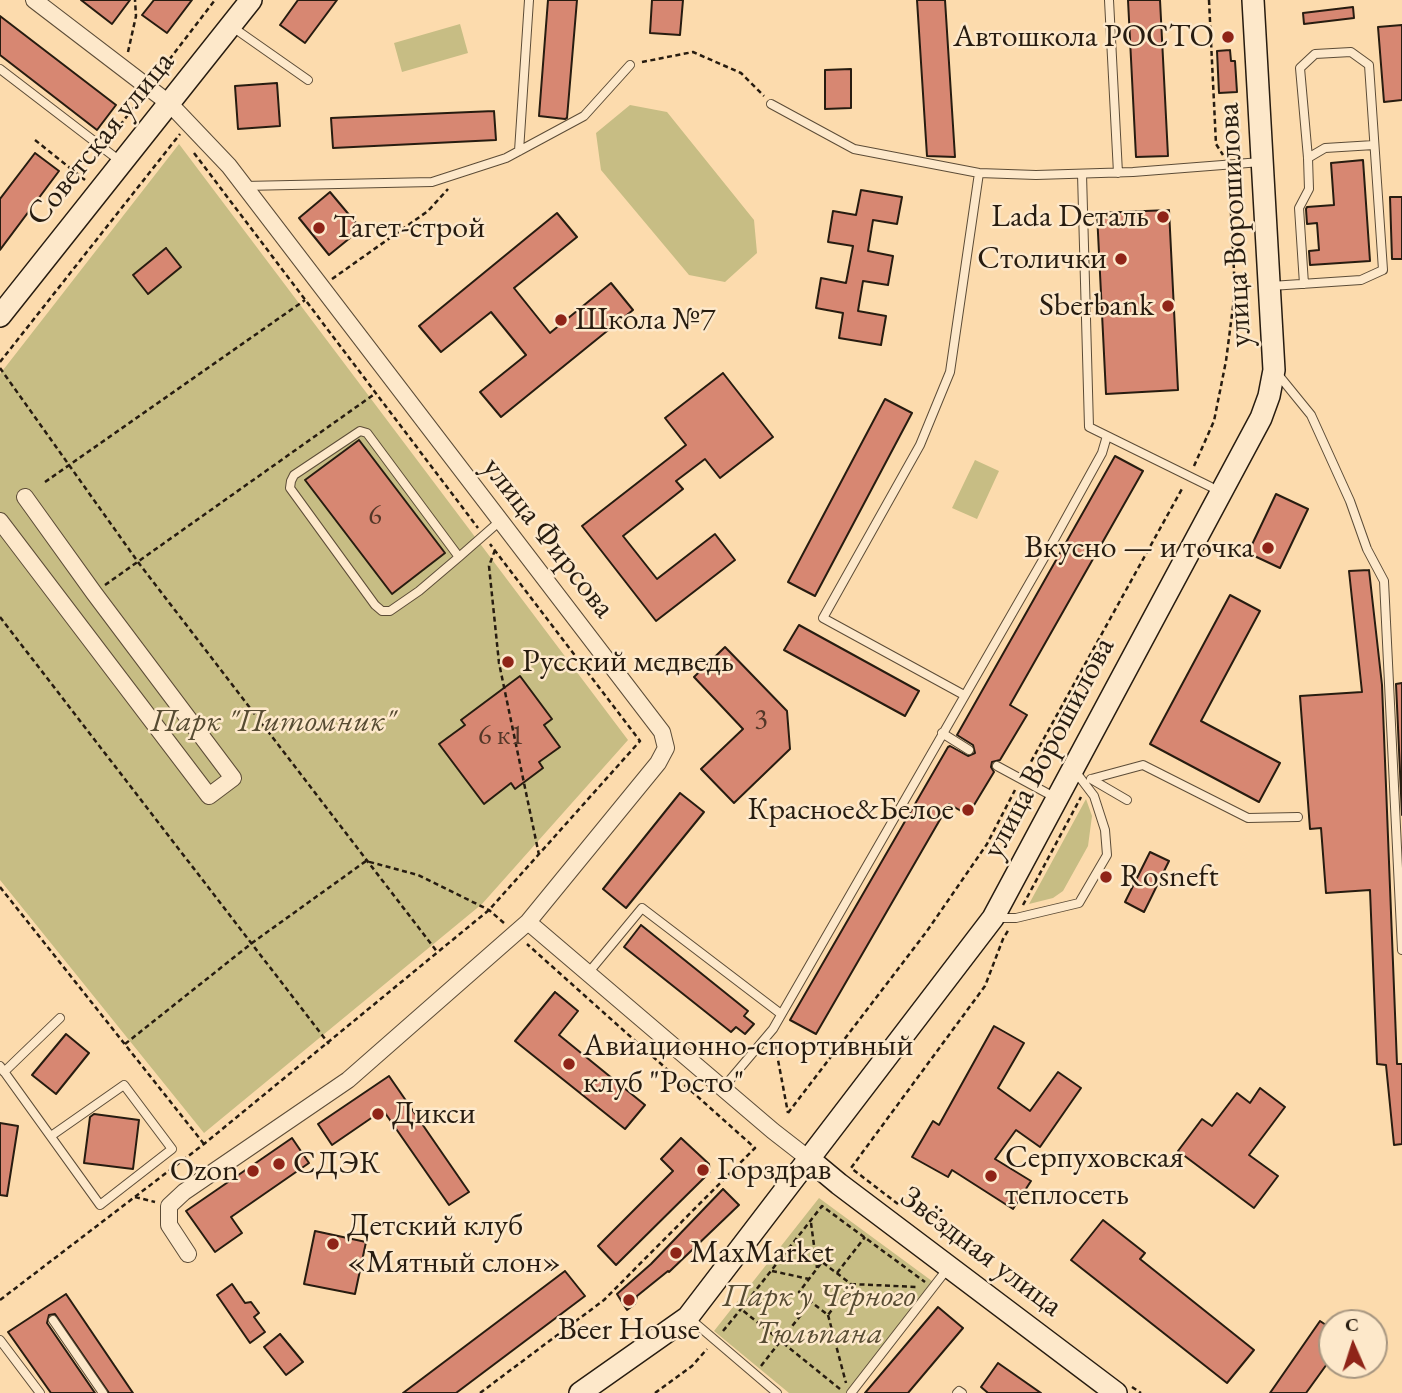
<!DOCTYPE html>
<meta charset="utf-8">
<style>
body{margin:0}
#map{position:relative;width:1402px;height:1393px;overflow:hidden;background:#fcdbad;font-family:"EB Garamond",serif}
canvas{display:block}
.north{position:absolute;left:1318px;top:1309px;width:70px;height:70px;box-sizing:border-box;background:#fde8ca;border:2px solid #a79680;border-radius:50%;rotate:357deg;font-size:19px;font-weight:700;line-height:28px;text-align:center;color:#271c10}
.north::after{content:'';display:block;margin:auto;width:24px;height:32px;background:#8f2418;clip-path:polygon(50% 0,100% 100%,50% 72%,0 100%)}
</style>
<div id="map">
<canvas width="1402" height="1393"></canvas>
<div class="north">С</div>
</div>
<script>
const ctx = document.querySelector('canvas').getContext('2d');
ctx.lineJoin = 'round';
function fillPath(path, color) { ctx.fillStyle = color; ctx.fill(path, 'evenodd'); }
const shape = rows => new Path2D(rows.map(r => 'M' + r).join(''));
function stroke(path, color, width, dash) { ctx.strokeStyle = color; ctx.lineWidth = width; ctx.lineCap = dash ? 'butt' : 'round'; ctx.setLineDash(dash || []); ctx.stroke(path); }
function label(font, color, halo, rows, align = 'center') {
  ctx.font = font + ' "EB Garamond",serif'; ctx.lineWidth = 5; ctx.setLineDash([]); ctx.textBaseline = 'middle'; ctx.strokeStyle = halo; ctx.fillStyle = color; for (const [text, x, y, turn = 0] of rows) {
    ctx.save(); ctx.translate(x, y); ctx.rotate((+turn || 0) * Math.PI / 180); ctx.textAlign = isNaN(turn) ? turn : align; if (halo) ctx.strokeText(text, 0, 0); ctx.fillText(text, 0, 0); ctx.restore();
  }
}
fillPath(shape([
 [460,24,468,53,402,72,394,43],
 [630,105,667,112,754,220,757,253,725,282,689,275,601,170,596,133],
 [179,144,628,740,482,904,204,1133,0,880,0,374],
 [975,460,999,471,977,519,952,508],
 [1086,799,1092,816,1088,846,1063,891,1053,898,1029,904],
 [819,1198,936,1284,851,1393,789,1393,714,1331]
]), '#c7bd84');
const building = shape([
 [81,0,130,0,112,24,81,0],
 [154,0,192,0,167,33,142,15,154,0],
 [298,0,337,0,305,43,280,25,298,0],
 [548,0,577,0,567,118,565,119,539,116,548,0],
 [652,0,683,0,680,35,650,33,652,0],
 [917,0,945,0,955,157,927,156,917,0],
 [1128,0,1160,0,1168,156,1136,157,1128,0],
 [1353,7,1354,18,1304,24,1303,13,1353,7],
 [0,16,116,105,97,130,0,55,0,16],
 [1402,25,1402,100,1384,102,1378,27,1402,25],
 [1230,50,1231,61,1235,61,1237,92,1219,93,1217,51,1230,50],
 [851,69,851,108,825,109,825,70,851,69],
 [277,83,280,126,238,129,235,86,277,83],
 [494,111,496,140,333,148,331,118,494,111],
 [35,153,59,171,0,250,0,199,35,153],
 [1363,160,1370,261,1310,265,1309,251,1319,250,1317,223,1307,224,1306,209,1307,207,1334,205,1331,163,1363,160],
 [861,190,902,197,897,224,873,220,868,251,893,256,888,285,863,281,858,311,886,316,881,345,839,338,843,313,816,308,821,278,846,283,853,246,828,242,833,211,856,215,861,190],
 [330,192,361,229,329,255,299,218,330,192],
 [1390,197,1402,197,1402,259,1392,259,1390,197],
 [1169,210,1178,390,1106,394,1097,213,1169,210],
 [557,213,577,237,514,288,550,333,611,283,633,310,501,417,480,392,526,355,491,312,441,352,419,326,557,213],
 [166,248,181,267,148,294,133,275,166,248],
 [723,373,773,437,720,478,705,459,676,481,683,489,623,536,657,579,715,534,735,560,656,621,582,526,686,445,665,418,723,373],
 [885,399,912,413,815,596,788,582,885,399],
 [359,440,445,553,392,594,305,480,359,440],
 [1115,456,1143,471,1010,705,1027,715,1000,760,992,762,991,767,994,772,968,815,949,804,816,1034,790,1020,948,747,950,746,968,756,975,753,973,745,957,735,1115,456],
 [1276,494,1308,509,1280,568,1248,553,1276,494],
 [1369,570,1382,685,1397,1064,1402,1064,1402,1144,1394,1145,1386,1065,1377,1064,1370,890,1326,893,1321,828,1310,829,1300,696,1362,692,1349,571,1369,570],
 [1230,595,1260,611,1201,721,1280,763,1259,802,1150,744,1230,595],
 [799,625,919,691,905,716,784,650,799,625],
 [725,647,787,711,790,749,734,803,701,769,743,729,694,677,725,647],
 [520,676,552,719,544,725,560,747,539,762,543,768,515,789,511,783,484,804,439,744,465,725,461,720,520,676],
 [1402,683,1402,815,1396,684,1402,683],
 [680,793,704,812,626,908,603,889,680,793],
 [1150,852,1169,861,1144,912,1125,902,1150,852],
 [641,925,748,1011,744,1016,754,1024,745,1034,736,1027,731,1032,624,947,641,925],
 [555,992,578,1011,559,1035,645,1105,625,1129,515,1041,555,992],
 [994,1026,1024,1043,998,1088,1030,1111,1058,1072,1081,1088,1040,1147,1016,1130,995,1159,1031,1181,1013,1209,952,1170,948,1177,912,1157,933,1121,939,1125,994,1026],
 [66,1034,89,1053,56,1094,32,1075,66,1034],
 [389,1076,469,1192,449,1205,383,1110,332,1145,318,1124,389,1076],
 [1260,1088,1285,1107,1249,1155,1278,1176,1254,1208,1178,1151,1202,1119,1212,1126,1237,1093,1250,1103,1260,1088],
 [94,1114,139,1120,133,1169,84,1163,90,1117,94,1114],
 [0,1123,18,1126,7,1196,0,1195,0,1123],
 [292,1138,309,1163,231,1217,242,1233,215,1252,186,1211,292,1138],
 [681,1138,709,1164,710,1172,616,1265,598,1246,673,1171,661,1159,681,1138],
 [723,1189,739,1205,669,1272,668,1271,637,1296,635,1304,627,1310,617,1294,651,1264,723,1189],
 [1103,1220,1145,1253,1140,1259,1254,1350,1227,1383,1071,1260,1103,1220],
 [315,1231,366,1242,355,1294,304,1284,315,1231],
 [565,1271,585,1296,456,1393,403,1393,565,1271],
 [232,1284,245,1303,251,1302,259,1313,254,1317,265,1332,250,1343,217,1295,232,1284],
 [66,1294,133,1393,109,1393,55,1314,49,1315,47,1323,95,1393,51,1393,8,1332,66,1294],
 [938,1307,963,1328,908,1393,865,1393,938,1307],
 [1320,1321,1332,1329,1332,1357,1306,1393,1270,1393,1320,1321],
 [280,1334,303,1362,286,1375,264,1347,280,1334],
 [998,1363,1041,1393,988,1393,981,1387,998,1363]
]);
fillPath(building, '#d78772');
stroke(building, '#271c10', 2);
const lane = shape([
 [1109,0,1118,173],
 [231,26,308,80],
 [0,69,120,161],
 [771,104,854,149,979,173,1036,175,1133,172,1261,162],
 [519,151,529,0],
 [1308,158,1325,148,1374,145],
 [1082,174,1089,427,1211,487],
 [244,186,432,182,506,158,584,116,630,65],
 [1271,286,1361,280,1383,270,1369,65,1351,52,1315,54,1300,68,1308,158,1309,189,1299,208,1304,284],
 [1276,372,1311,415,1350,501,1367,549,1384,581,1402,950],
 [459,557,367,433,360,431,294,475,291,481,290,488,375,605,382,611,390,611,419,591,459,557,500,521],
 [964,695,823,618,920,445,950,372,979,173],
 [942,733,969,750],
 [997,766,1056,798],
 [1091,779,1143,765,1248,818,1298,817],
 [1091,779,1127,800],
 [996,918,1016,918,1079,903,1107,855,1105,830,1094,796,1075,771],
 [589,972,642,908,781,1014],
 [0,1066,100,1205,172,1149,124,1085,51,1136],
 [4,1072,60,1018],
 [723,1088,773,1029,1044,558,1102,453,1107,436],
 [688,1317,777,1393],
 [53,1320,103,1393],
 [0,1340,40,1393],
 [851,1393,948,1268],
 [957,1393,959,1391,962,1393]
]);
const street = shape([
 [34,0,170,104,229,166,662,732,666,748,658,763,528,922,348,1080,184,1192,169,1206,169,1225,188,1254],
 [0,521,209,796,233,778,94,593,25,497],
 [528,922,773,1131,809,1159]
]);
const secondary = shape([
 [0,316,251,0],
 [809,1159,839,1184,1116,1393],
 [580,1393,688,1317,993,918,1261,418,1269,396,1274,370,1253,0]
]);
stroke(lane, '#5c4c37', 10);
stroke(street, '#5c4c37', 18);
stroke(secondary, '#271c10', 24);
stroke(shape([
 [1209,0,1216,144,1223,155],
 [128,52,136,16,135,0],
 [642,62,693,52,741,73,764,96],
 [159,73,215,0],
 [110,139,139,100],
 [35,140,85,180],
 [194,153,478,528],
 [332,279,428,211,448,189],
 [0,362,180,134],
 [0,368,138,562,438,953],
 [1194,466,1214,421,1226,361,1235,291,1229,174],
 [45,482,305,300],
 [495,550,489,566,499,663,539,855],
 [105,585,376,393],
 [0,617,329,1044],
 [1027,769,1183,487],
 [0,887,204,1144],
 [1023,905,1081,797],
 [125,1044,252,943,366,861,418,875,489,910,504,923],
 [775,1044,788,1113],
 [788,1113,927,931,987,844,1015,790],
 [135,1197,155,1202],
 [898,1204,851,1168,985,986,1003,939,1009,929],
 [811,1223,817,1268],
 [772,1271,809,1279],
 [837,1273,865,1237],
 [851,1284,918,1287],
 [0,1300,204,1144,489,910,640,741,490,544],
 [828,1315,846,1383],
 [723,1331,741,1309],
 [761,1366,811,1302,799,1292,822,1262,851,1284,828,1315,811,1302],
 [1132,1387,1141,1393],
 [840,1389,741,1309,822,1206,925,1282],
 [480,1393,604,1300,755,1148,527,944],
 [655,1393,692,1366,707,1349]
]), '#271c10', 2.5, [5, 3.5]);
stroke(lane, '#fde8ca', 8);
stroke(street, '#fde8ca', 16);
stroke(secondary, '#fde8ca', 21);
for (const [x, y, r, color] of [
 [1228,37,7,"#8f2418"],
 [1163,217,7,"#8f2418"],
 [319,228,7,"#8f2418"],
 [1121,259,7,"#8f2418"],
 [1168,306,7,"#8f2418"],
 [561,320,7,"#8f2418"],
 [1268,548,7,"#8f2418"],
 [508,662,7,"#8f2418"],
 [968,810,7,"#8f2418"],
 [1106,877,7,"#8f2418"],
 [569,1064,7,"#8f2418"],
 [378,1114,7,"#8f2418"],
 [279,1164,7,"#8f2418"],
 [703,1170,7,"#8f2418"],
 [253,1171,7,"#8f2418"],
 [991,1176,7,"#8f2418"],
 [333,1244,7,"#8f2418"],
 [676,1253,7,"#8f2418"],
 [629,1300,7,"#8f2418"]
]) { const dot = new Path2D(); dot.arc(x, y, r, 0, 2 * Math.PI); ctx.fillStyle = color; ctx.fill(dot); stroke(dot, '#fde8ca', 2.5); }
label('28px', '#533728', null, [
 ["6",375,516],
 ["3",761,720],
 ["6 к1",501,736]
]);
label('32px', '#271c10', '#fde8ca', [
 ["Автошкола РОСТО",1214,37,"right"],
 ["Lada Dеталь",1149,217,"right"],
 ["Тагет-строй",333,228],
 ["Столички",1107,259,"right"],
 ["Sberbank",1154,306,"right"],
 ["Школа №7",575,320],
 ["Вкусно — и точка",1254,548,"right"],
 ["Русский медведь",522,662],
 ["Красное&Белое",954,810,"right"],
 ["Rosneft",1120,877],
 ["Авиационно-спортивный",583,1046],
 ["клуб \"Росто\"",583,1083],
 ["Дикси",392,1114],
 ["Серпуховская",1005,1158],
 ["теплосеть",1005,1195],
 ["СДЭК",293,1164],
 ["Горздрав",717,1170],
 ["Ozon",239,1171,"right"],
 ["Детский клуб",347,1226],
 ["«Мятный слон»",347,1263],
 ["MaxMarket",690,1253],
 ["Beer House",629,1330,"center"]
], 'left');
label('32px', '#271c10', '#fde8ca', [
 ["Советская улица",101,139,-51],
 ["улица Ворошилова",1235,225,-93],
 ["улица Фирсова",548,538,52],
 ["улица Ворошилова",1049,748,-62],
 ["Звёздная улица",981,1252,37]
]);
label('italic 32px', '#574c33', '#fde8ca', [
 ["Парк \"Питомник\"",273,722],
 ["Парк у Чёрного",819,1297],
 ["Тюльпана",819,1334]
]);
</script>
